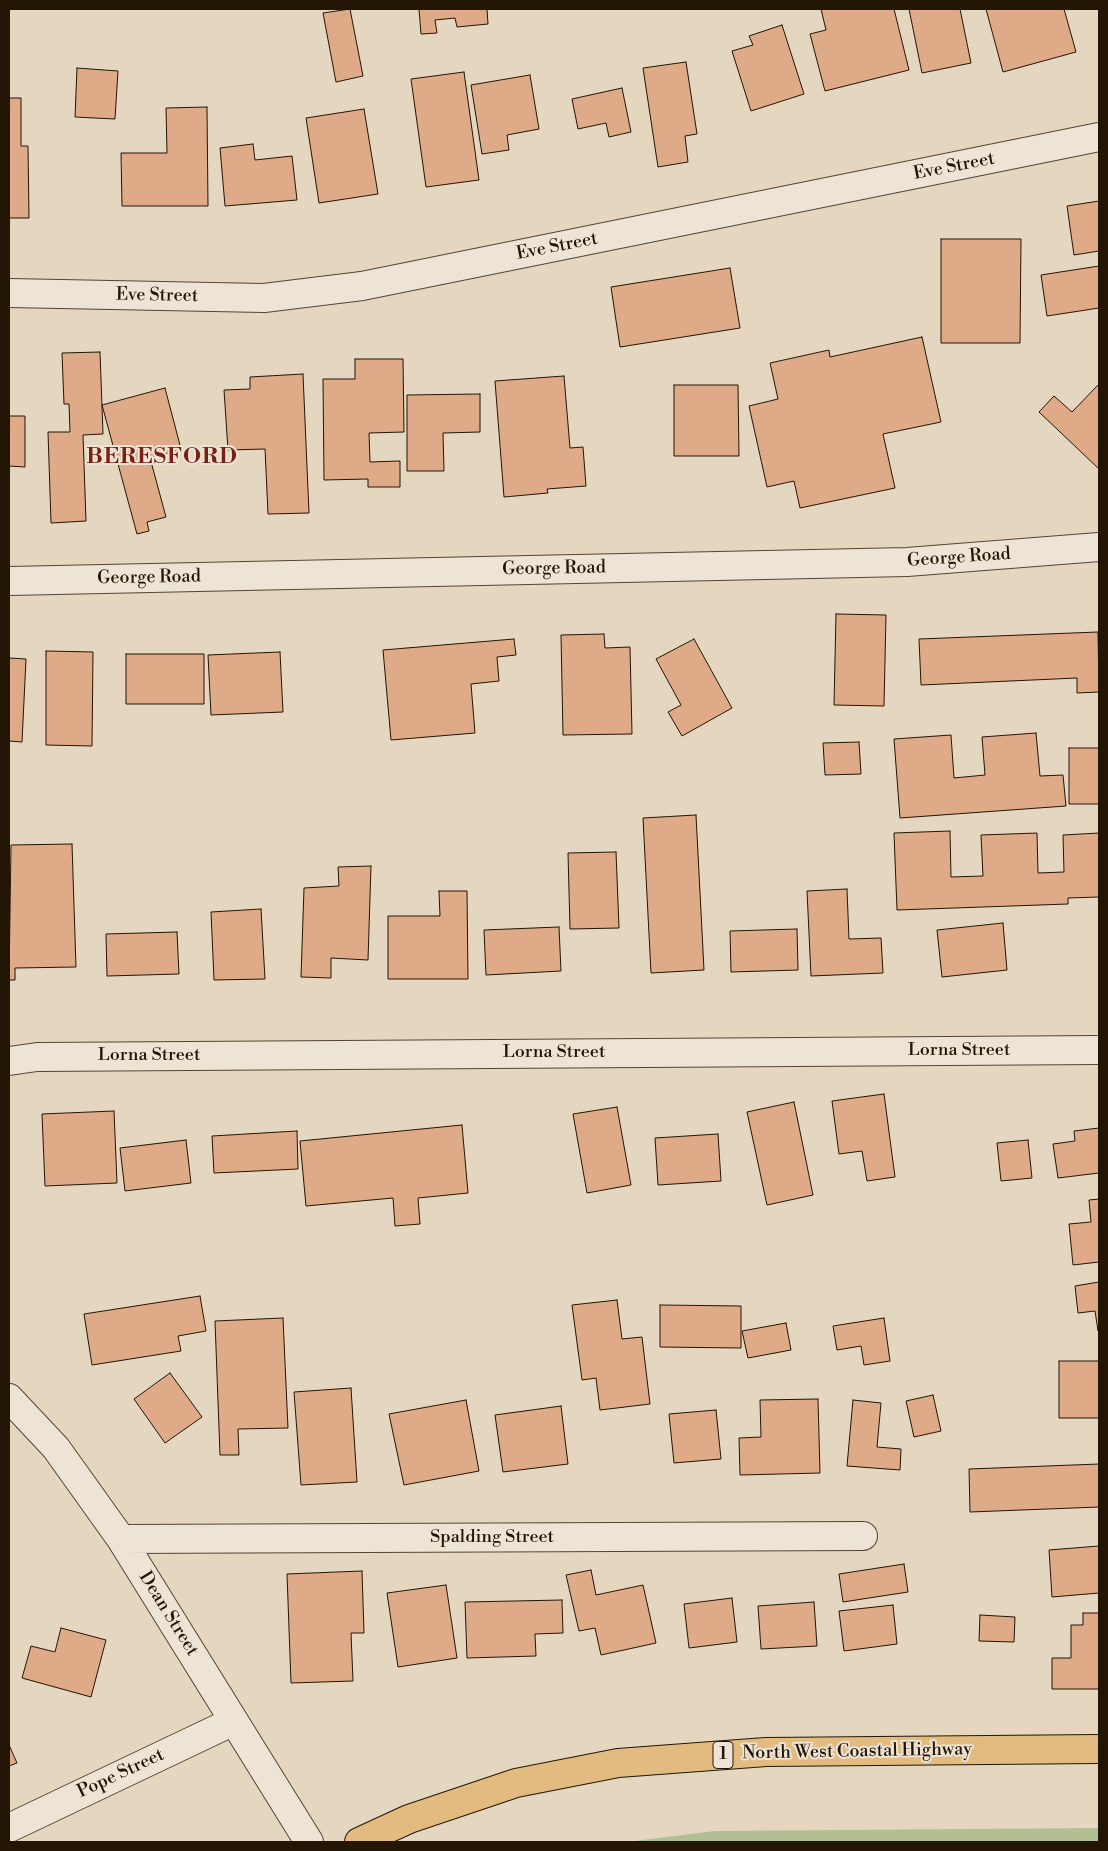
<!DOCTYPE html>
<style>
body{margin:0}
#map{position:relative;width:1108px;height:1851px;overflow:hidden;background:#e5d6bf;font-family:"Libre Bodoni",serif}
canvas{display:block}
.frame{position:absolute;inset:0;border:10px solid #221504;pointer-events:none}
</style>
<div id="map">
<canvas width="1108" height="1851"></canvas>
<div class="frame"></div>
</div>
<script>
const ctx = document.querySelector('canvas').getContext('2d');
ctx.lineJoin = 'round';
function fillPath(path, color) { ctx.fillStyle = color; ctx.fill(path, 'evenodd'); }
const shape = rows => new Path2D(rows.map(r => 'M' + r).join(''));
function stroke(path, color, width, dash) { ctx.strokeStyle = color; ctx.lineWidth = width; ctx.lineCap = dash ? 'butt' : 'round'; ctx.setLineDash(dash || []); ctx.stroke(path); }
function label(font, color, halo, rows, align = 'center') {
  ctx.font = font + ' "Libre Bodoni",serif'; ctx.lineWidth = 4; ctx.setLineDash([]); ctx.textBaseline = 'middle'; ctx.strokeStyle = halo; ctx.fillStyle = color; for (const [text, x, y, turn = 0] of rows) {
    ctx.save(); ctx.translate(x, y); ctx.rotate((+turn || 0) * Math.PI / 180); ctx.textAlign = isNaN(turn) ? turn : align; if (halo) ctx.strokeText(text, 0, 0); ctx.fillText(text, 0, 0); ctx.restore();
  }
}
fillPath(shape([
 [1099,1828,1099,1842,627,1842,715,1831]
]), '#b2be94');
const building = shape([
 [350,9,363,76,336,82,323,13,350,9],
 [419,9,487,9,488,24,457,27,455,18,435,20,437,33,421,34,419,9],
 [821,9,894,9,909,70,825,91,810,34,826,30,821,9],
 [909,9,960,9,971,63,922,73,909,9],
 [986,9,1064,9,1076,52,1003,72,986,9],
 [782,25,804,94,751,111,732,51,753,45,749,36,782,25],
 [686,62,697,134,685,136,688,162,658,167,643,68,686,62],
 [77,68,118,71,115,119,75,117,77,68],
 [464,72,479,180,426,187,411,79,464,72],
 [530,75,539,129,507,135,509,150,482,154,471,85,530,75],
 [622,88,631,132,609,137,606,123,578,129,572,99,622,88],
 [9,98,21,98,21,146,28,146,29,218,9,218,9,98],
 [207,107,208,206,122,206,121,153,167,153,166,108,207,107],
 [364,109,378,194,319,203,306,118,364,109],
 [253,144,255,160,292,156,297,200,225,206,220,148,253,144],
 [1099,201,1099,251,1074,255,1067,206,1099,201],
 [941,239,1021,239,1020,343,941,343,941,239],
 [1099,266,1099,308,1047,316,1041,275,1099,266],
 [730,268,740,328,620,347,611,287,730,268],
 [922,337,941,422,883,434,895,488,800,508,794,481,767,487,749,406,778,399,770,363,829,350,830,357,922,337],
 [100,352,103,434,83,435,86,521,51,523,48,432,70,432,69,404,64,404,62,353,100,352],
 [355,359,403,359,404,432,369,433,370,462,400,461,400,487,368,487,368,479,324,480,323,379,355,379,355,359],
 [303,374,309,513,268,514,265,449,228,450,224,390,250,389,250,377,303,374],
 [564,376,570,448,583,447,586,486,547,489,548,493,504,497,495,381,564,376],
 [1099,384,1099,469,1039,412,1054,396,1072,412,1099,384],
 [674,385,738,385,739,456,674,456,674,385],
 [165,388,181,449,150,458,166,517,147,522,149,531,137,534,102,405,165,388],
 [480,394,480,432,443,433,444,471,407,471,407,395,480,394],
 [9,416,25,416,25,467,9,466,9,416],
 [836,614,886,615,884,706,834,705,836,614],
 [1098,632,1099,692,1077,693,1077,678,921,685,919,639,1098,632],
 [604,634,605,648,630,647,632,734,563,735,561,635,604,634],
 [514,639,516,655,497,657,499,681,471,684,475,733,391,740,383,650,514,639],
 [694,639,732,708,682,736,668,712,681,705,656,659,694,639],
 [46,651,93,652,92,746,46,745,46,651],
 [280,652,283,712,211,715,208,655,280,652],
 [126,654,204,654,204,704,126,704,126,654],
 [9,658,26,659,22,742,9,741,9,658],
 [1036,733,1040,776,1063,775,1066,806,900,818,894,739,951,735,954,778,985,775,982,737,1036,733],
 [859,742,861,774,825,775,823,743,859,742],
 [1069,748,1099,748,1099,804,1069,804,1069,748],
 [696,815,704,970,651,973,643,818,696,815],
 [950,831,951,877,983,876,981,835,1037,833,1038,873,1064,872,1063,835,1099,833,1099,897,1068,898,1068,904,897,910,894,833,950,831],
 [72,844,76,967,15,968,15,980,9,980,11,845,72,844],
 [616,852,619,928,570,929,568,853,616,852],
 [371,866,368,960,331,958,331,978,301,977,304,888,339,886,338,867,371,866],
 [847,889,849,939,881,938,883,973,811,976,807,891,847,889],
 [439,891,467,891,468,979,388,979,388,916,440,916,439,891],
 [261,909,265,979,214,980,211,912,261,909],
 [1003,923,1007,970,942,977,937,930,1003,923],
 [559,927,561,971,486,975,484,930,559,927],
 [797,929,798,970,731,972,730,931,797,929],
 [177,932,179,974,107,976,106,934,177,932],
 [884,1094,895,1177,867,1181,862,1151,839,1154,832,1101,884,1094],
 [794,1102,813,1195,767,1205,747,1112,794,1102],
 [617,1107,631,1185,587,1193,573,1114,617,1107],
 [114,1111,117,1183,45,1186,42,1114,114,1111],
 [462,1125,468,1193,418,1198,420,1224,395,1226,393,1198,306,1206,300,1141,462,1125],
 [1099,1128,1099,1173,1058,1178,1053,1144,1075,1141,1074,1131,1099,1128],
 [297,1131,298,1169,214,1173,212,1136,297,1131],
 [718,1134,721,1181,658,1185,655,1138,718,1134],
 [186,1140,191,1183,125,1191,120,1148,186,1140],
 [1028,1140,1032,1178,1001,1181,997,1143,1028,1140],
 [1099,1199,1099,1262,1073,1265,1069,1224,1091,1222,1089,1200,1099,1199],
 [1099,1282,1099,1331,1098,1331,1095,1311,1078,1313,1075,1286,1099,1282],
 [200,1296,206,1331,178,1336,181,1351,92,1365,84,1314,200,1296],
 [617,1300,622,1339,642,1337,650,1404,600,1410,596,1378,582,1380,572,1305,617,1300],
 [660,1305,741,1306,741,1348,660,1347,660,1305],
 [283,1318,288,1428,238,1429,239,1455,220,1455,215,1321,283,1318],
 [884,1318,890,1361,864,1365,861,1346,837,1350,833,1326,884,1318],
 [786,1323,791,1350,748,1358,742,1331,786,1323],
 [1059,1361,1099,1361,1099,1418,1059,1418,1059,1361],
 [170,1373,202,1417,165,1443,134,1399,170,1373],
 [351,1388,357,1482,301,1485,294,1392,351,1388],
 [933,1395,941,1431,914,1437,906,1401,933,1395],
 [818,1399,820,1473,740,1475,739,1438,761,1437,760,1400,818,1399],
 [466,1400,479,1471,404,1485,389,1414,466,1400],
 [853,1400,881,1403,877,1447,901,1449,900,1470,847,1466,853,1400],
 [561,1406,568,1464,503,1472,495,1415,561,1406],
 [716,1410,721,1459,674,1463,669,1414,716,1410],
 [1099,1464,1099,1507,970,1512,969,1469,1099,1464],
 [1099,1546,1099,1593,1052,1597,1049,1550,1099,1546],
 [904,1564,908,1592,843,1602,839,1574,904,1564],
 [591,1570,596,1595,643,1585,656,1643,601,1655,595,1628,579,1631,566,1575,591,1570],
 [362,1571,364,1633,351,1633,353,1681,291,1683,287,1574,362,1571],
 [446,1585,457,1658,398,1667,387,1593,446,1585],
 [732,1598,737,1642,689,1648,684,1604,732,1598],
 [562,1600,563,1633,535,1634,536,1656,467,1658,465,1602,562,1600],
 [814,1602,817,1646,761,1649,758,1606,814,1602],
 [893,1605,897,1644,844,1651,839,1611,893,1605],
 [1083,1613,1099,1613,1099,1689,1052,1689,1052,1658,1071,1658,1071,1625,1083,1625,1083,1613],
 [980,1615,1015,1617,1014,1642,979,1641,980,1615],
 [61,1628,106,1640,91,1697,22,1678,31,1646,55,1652,61,1628],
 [9,1745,17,1763,9,1766,9,1745]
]);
fillPath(building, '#deaa88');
stroke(building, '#221504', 1);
const street = shape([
 [9,293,264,298,362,286,1099,137],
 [9,581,907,562,1099,547],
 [9,1061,37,1057,1099,1050],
 [9,1398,56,1448,121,1539,309,1842],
 [121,1539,863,1536],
 [9,1828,234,1721]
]);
const highway = shape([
 [359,1842,409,1819,516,1783,618,1763,766,1752,1099,1749]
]);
stroke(street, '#534533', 30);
stroke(highway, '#221504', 30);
stroke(street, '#eee4d5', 28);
stroke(highway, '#e2bb80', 28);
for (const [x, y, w] of [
 [723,1755,20]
]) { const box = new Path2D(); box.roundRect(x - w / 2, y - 13.5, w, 27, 4); ctx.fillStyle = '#eee4d5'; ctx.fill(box); stroke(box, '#221504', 1); }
label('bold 16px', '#221504', null, [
 ["1",723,1755]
]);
label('18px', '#221504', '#eee4d5', [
 ["Eve Street",954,167,-11],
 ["Eve Street",557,247,-11],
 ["Eve Street",157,296,1],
 ["George Road",959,558,-4],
 ["George Road",554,569,-1],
 ["George Road",149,578,-1],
 ["Lorna Street",959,1051],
 ["Lorna Street",554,1053],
 ["Lorna Street",149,1056],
 ["Spalding Street",492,1538],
 ["Dean Street",168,1614,58],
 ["North West Coastal Highway",857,1752,-1],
 ["Pope Street",121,1774,-25]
]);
ctx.letterSpacing = '1px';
label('bold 22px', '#7a1f14', '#eee4d5', [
 ["BERESFORD",162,458]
]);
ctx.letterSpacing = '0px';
</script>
